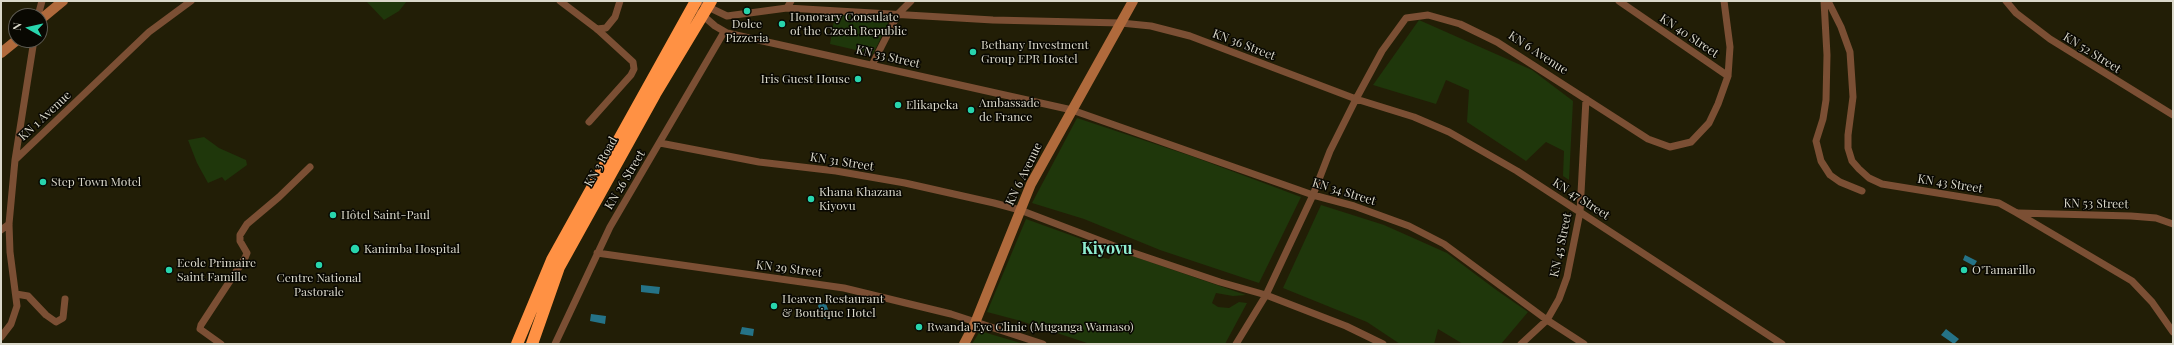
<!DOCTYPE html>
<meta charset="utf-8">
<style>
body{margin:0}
#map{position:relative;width:2174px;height:345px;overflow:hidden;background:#221e06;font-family:"Playfair Display",serif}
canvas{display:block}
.frame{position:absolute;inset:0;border:2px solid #dad8ca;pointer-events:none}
.north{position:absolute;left:8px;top:8px;width:40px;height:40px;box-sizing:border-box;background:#090802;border:1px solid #5d5b52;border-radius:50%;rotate:278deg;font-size:11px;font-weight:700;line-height:16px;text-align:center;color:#dad8ca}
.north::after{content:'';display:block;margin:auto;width:14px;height:18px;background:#28d5ad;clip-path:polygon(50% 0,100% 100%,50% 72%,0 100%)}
</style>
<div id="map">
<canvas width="2174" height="345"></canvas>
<div class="frame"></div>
<div class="north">N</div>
</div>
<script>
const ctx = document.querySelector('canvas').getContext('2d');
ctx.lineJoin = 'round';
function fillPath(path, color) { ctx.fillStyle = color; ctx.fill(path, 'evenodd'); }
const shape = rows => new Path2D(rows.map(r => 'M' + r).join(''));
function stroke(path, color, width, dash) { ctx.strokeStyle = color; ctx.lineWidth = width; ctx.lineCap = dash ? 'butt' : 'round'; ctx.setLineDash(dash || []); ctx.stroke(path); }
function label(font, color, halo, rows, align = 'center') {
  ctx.font = font + ' "Playfair Display",serif'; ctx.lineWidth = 3; ctx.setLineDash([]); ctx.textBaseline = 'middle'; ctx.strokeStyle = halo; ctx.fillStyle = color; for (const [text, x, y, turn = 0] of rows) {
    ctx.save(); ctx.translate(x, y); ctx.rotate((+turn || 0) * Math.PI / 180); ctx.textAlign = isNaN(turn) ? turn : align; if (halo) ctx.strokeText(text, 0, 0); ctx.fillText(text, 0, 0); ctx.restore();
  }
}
fillPath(shape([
 [366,1,407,1,399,11,384,20],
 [835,14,891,17,873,54,830,44],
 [1419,20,1532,70,1573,101,1569,180,1563,176,1564,151,1546,142,1526,161,1467,122,1469,90,1446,80,1436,104,1373,85],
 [1077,118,1194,157,1301,197,1259,283,1160,250,1084,219,1032,203],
 [204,137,219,148,246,160,247,165,225,181,222,177,208,183,197,163,188,140],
 [1321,205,1384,225,1447,253,1495,289,1528,312,1501,344,1463,344,1438,329,1434,344,1400,344,1367,322,1283,288],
 [1026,219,1098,245,1096,256,1109,259,1115,250,1246,295,1233,296,1216,293,1212,303,1218,307,1229,308,1239,302,1247,303,1225,344,1090,344,1021,321,987,312],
 [980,331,1024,344,972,344]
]), '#1f370b');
fillPath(shape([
 [1965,255,1977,261,1974,266,1963,260],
 [641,285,660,287,659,294,641,292],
 [819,304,826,304,831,317,824,319,818,306],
 [591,314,606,316,605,324,590,321],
 [742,327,754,329,753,336,740,334],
 [1946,329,1959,339,1954,344,1941,335]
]), '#257387');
stroke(shape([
 [560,1,597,29,633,62,634,69,631,75,589,122],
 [1619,1,1728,76],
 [1824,1,1827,55,1826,100,1823,119,1816,141,1821,161,1830,175,1840,182,1862,191],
 [1828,1,1841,27,1850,52,1853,97,1848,135,1848,148,1852,161,1859,169,1869,178,1882,184,1999,203,2017,213,2132,281,2152,302,2173,332],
 [2006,1,2016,13,2050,39,2173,115],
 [704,5,727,16,787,8,993,20,1121,23,1151,26,1190,36,1356,99,1414,117,1449,132,1517,171,1782,344],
 [787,8,791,1],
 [700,13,715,26,727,33,1072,110,1313,195,1354,206,1409,226,1444,244,1547,320,1584,344],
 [38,16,42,1],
 [597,29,606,28,615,17,620,1],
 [872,65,898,14,911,1],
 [660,143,759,162,836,171,905,183,994,203,1020,210,1122,249,1220,282,1266,295,1346,326,1383,344],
 [15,160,34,40],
 [2018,213,2131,216,2156,218,2173,224],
 [1,230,9,224],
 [597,253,844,288,951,314,1043,344],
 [16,294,28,296,46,315,56,322,63,318,65,299],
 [1,337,11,324,17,306,10,252,9,224,15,160,149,32,191,1],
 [221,344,200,329,201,325,245,258,247,253,240,241,240,235,247,224,279,197,310,167],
 [555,344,610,227,724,32],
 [1236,344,1266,295,1313,195,1330,151,1356,99,1382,51,1406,18,1428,15,1460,24,1497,42,1648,139,1670,147,1691,142,1709,123,1718,104,1728,76,1730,47,1724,1],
 [1521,344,1547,320,1559,299,1567,277,1580,212,1586,99]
]), '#7b4f34', 7);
stroke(shape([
 [40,20,63,1],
 [1,53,17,40],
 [964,344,975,323,1031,184,1133,1]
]), '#b06a3c', 10);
stroke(shape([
 [517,344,552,260,696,1],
 [532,344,559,267,655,94,711,1]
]), '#ff9144', 12);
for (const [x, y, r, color] of [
 [747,11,4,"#28d5ad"],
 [782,24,4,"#28d5ad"],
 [973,52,4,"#28d5ad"],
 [858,79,4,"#28d5ad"],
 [898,105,4,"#28d5ad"],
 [971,110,4,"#28d5ad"],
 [43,182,4,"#28d5ad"],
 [811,199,4,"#28d5ad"],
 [333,215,4,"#28d5ad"],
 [355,249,5,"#28d5ad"],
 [319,265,4,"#28d5ad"],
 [169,270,4,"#28d5ad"],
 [1964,270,4,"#28d5ad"],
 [774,306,4,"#28d5ad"],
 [919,327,4,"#28d5ad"]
]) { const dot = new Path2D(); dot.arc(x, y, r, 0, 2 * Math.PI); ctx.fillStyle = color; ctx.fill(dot); stroke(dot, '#090802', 1.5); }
label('12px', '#dad8ca', '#090802', [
 ["Honorary Consulate",790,17],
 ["of the Czech Republic",790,31],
 ["Dolce",747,24,"center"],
 ["Pizzeria",747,38,"center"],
 ["Bethany Investment",981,45],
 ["Group EPR Hostel",981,59],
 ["Iris Guest House",850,79,"right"],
 ["Ambassade",979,103],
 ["de France",979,117],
 ["Elikapeka",906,105],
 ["Step Town Motel",51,182],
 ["Khana Khazana",819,192],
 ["Kiyovu",819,206],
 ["Hôtel Saint-Paul",341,215],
 ["Kanimba Hospital",364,249],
 ["Ecole Primaire",177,263],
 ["Saint Famille",177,277],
 ["O'Tamarillo",1972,270],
 ["Centre National",319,278,"center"],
 ["Pastorale",319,292,"center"],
 ["Heaven Restaurant",782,299],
 ["& Boutique Hotel",782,313],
 ["Rwanda Eye Clinic (Muganga Wamaso)",927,327]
], 'left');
label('12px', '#dad8ca', '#090802', [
 ["KN 40 Street",1689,36,34],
 ["KN 36 Street",1244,45,21],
 ["KN 6 Avenue",1538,53,33],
 ["KN 52 Street",2092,53,32],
 ["KN 33 Street",888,57,13],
 ["KN 1 Avenue",45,116,-43],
 ["KN 3 Road",601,162,-61],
 ["KN 31 Street",842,162,9],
 ["KN 6 Avenue",1024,174,-64],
 ["KN 26 Street",625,180,-59],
 ["KN 43 Street",1950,184,9],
 ["KN 34 Street",1344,192,17],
 ["KN 47 Street",1581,199,33],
 ["KN 53 Street",2096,204,1],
 ["KN 45 Street",1561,245,-78],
 ["KN 29 Street",789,269,7]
]);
label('bold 16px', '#8eeccf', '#090802', [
 ["Kiyovu",1107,249]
]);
</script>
